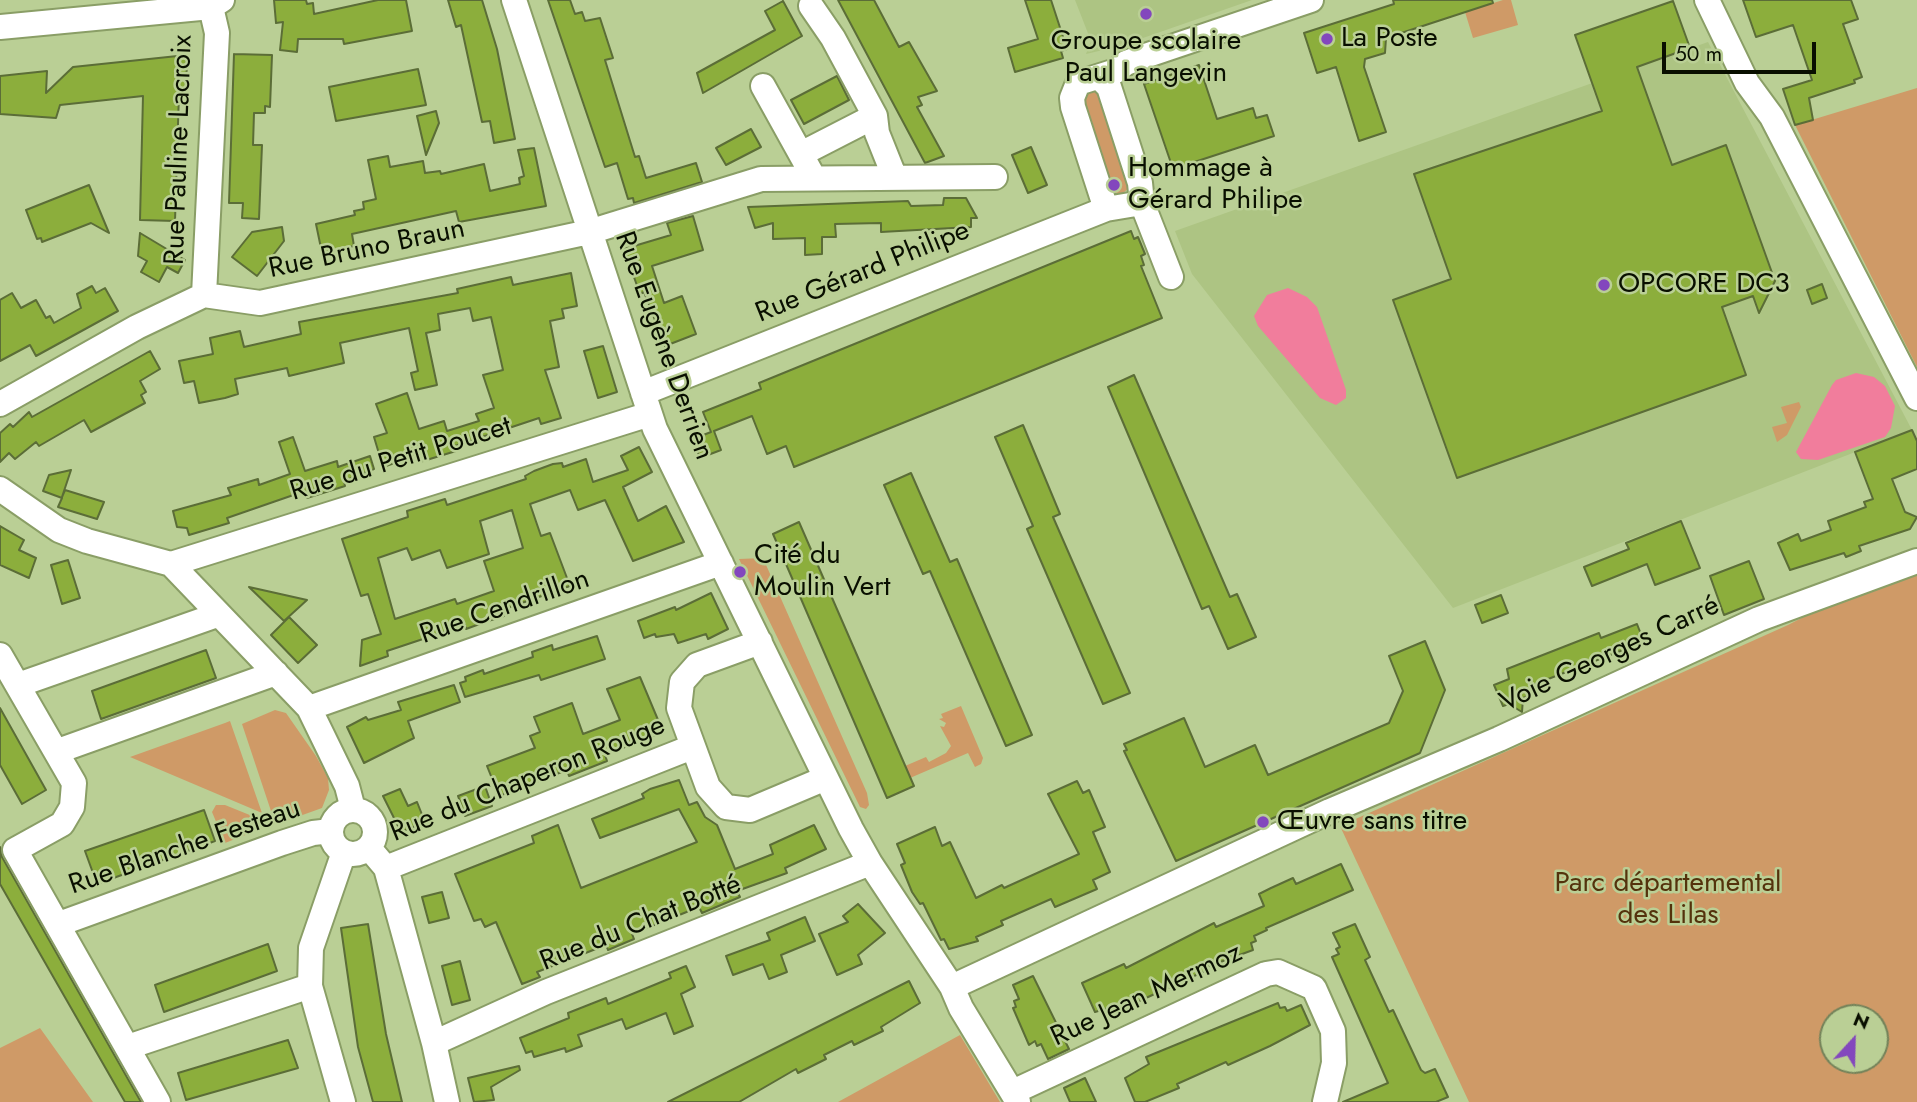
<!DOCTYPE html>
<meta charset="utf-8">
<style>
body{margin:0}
#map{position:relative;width:1917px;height:1102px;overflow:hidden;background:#bacf95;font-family:Jost,sans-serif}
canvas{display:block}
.north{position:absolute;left:1819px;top:1004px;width:70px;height:70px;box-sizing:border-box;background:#bacf95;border:2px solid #738259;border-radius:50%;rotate:22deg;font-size:19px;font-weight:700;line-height:28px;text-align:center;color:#090f00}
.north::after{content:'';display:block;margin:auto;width:24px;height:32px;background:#8347bd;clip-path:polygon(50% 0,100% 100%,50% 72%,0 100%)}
.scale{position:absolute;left:1662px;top:42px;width:154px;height:32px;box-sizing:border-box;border:4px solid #090f00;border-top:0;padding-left:9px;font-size:21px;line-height:24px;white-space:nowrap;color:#090f00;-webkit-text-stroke:5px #bacf95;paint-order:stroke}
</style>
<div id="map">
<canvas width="1917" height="1102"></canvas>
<div class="north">N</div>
<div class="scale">50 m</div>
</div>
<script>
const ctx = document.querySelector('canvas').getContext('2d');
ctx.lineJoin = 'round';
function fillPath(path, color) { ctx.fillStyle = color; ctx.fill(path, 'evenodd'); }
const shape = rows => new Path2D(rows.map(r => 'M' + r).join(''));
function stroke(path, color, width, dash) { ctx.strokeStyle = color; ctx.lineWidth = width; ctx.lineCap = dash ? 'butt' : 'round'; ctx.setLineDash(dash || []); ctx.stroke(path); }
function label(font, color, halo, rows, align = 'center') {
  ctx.font = font + ' Jost,sans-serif'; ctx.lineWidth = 5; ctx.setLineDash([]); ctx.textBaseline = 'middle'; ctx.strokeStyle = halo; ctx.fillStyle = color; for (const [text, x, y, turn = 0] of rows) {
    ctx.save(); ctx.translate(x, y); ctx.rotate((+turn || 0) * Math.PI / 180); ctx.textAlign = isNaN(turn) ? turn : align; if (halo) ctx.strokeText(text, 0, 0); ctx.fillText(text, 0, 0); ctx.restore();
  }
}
fillPath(shape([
 [1075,0,1252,0,1120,46,1086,54,1091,41],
 [1708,42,1912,430,1453,608,1192,274,1175,231]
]), '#adc483');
fillPath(shape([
 [1503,0,1511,0,1518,25,1473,38,1465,12],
 [1917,88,1917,367,1795,125],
 [1088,89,1100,91,1130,187,1122,194,1108,192,1081,115,1083,92],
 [1799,402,1801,407,1787,435,1777,442,1772,427,1787,423,1781,407],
 [763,558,867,793,869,805,866,809,860,807,739,559],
 [1917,574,1917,1102,1469,1102,1340,826,1788,625,1823,607],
 [1833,1018,1875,1018,1875,1060,1833,1060],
 [961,706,983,758,981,764,975,767,968,753,910,778,905,766,926,757,929,762,946,753,951,746,940,726,944,727,946,723,939,719,943,718,941,714],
 [275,710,286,713,316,756,328,778,329,790,322,808,283,822,275,820,272,814,242,724],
 [230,721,262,813,130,757,225,723],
 [216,805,225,805,267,822,268,826,225,843,212,812],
 [40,1028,93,1102,0,1102,0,1048],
 [960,1035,1000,1102,838,1102]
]), '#cf9a67');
fillPath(shape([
 [1288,288,1307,297,1317,307,1346,390,1346,398,1336,405,1320,398,1258,326,1254,316,1267,295],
 [1856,373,1874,377,1885,386,1895,406,1891,428,1885,437,1818,460,1801,459,1796,452,1832,385,1836,380]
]), '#f17d9c');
const building = shape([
 [274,0,306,0,307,4,313,3,314,14,378,0,406,0,412,31,344,44,343,39,298,39,297,52,280,50,283,22,276,23,274,0],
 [448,0,482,0,497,49,515,139,494,143,490,121,482,122,461,25,456,27,448,0],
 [548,0,570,0,575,14,582,12,585,21,600,18,613,58,605,60,635,157,639,156,646,178,696,163,702,182,634,203,633,198,628,199,617,163,605,167,548,0],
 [838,0,874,0,899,47,909,42,937,91,918,97,922,105,917,107,944,156,925,163,838,0],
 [1025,0,1051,0,1067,49,1061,51,1063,58,1015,72,1008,48,1038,39,1025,0],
 [1393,0,1492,0,1493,3,1386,38,1385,53,1365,59,1364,67,1386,132,1359,141,1336,67,1317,73,1304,33,1394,4,1393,0],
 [1743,0,1851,0,1858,19,1843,24,1862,77,1854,80,1855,83,1809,98,1813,120,1795,125,1783,89,1812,80,1793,25,1756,37,1743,0],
 [783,1,802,36,703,93,697,73,775,30,765,11,783,1],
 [1673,1,1690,48,1637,67,1672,165,1726,145,1775,281,1759,313,1753,296,1722,307,1746,375,1457,478,1393,300,1451,279,1414,174,1602,111,1575,35,1673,1],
 [234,54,272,55,270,107,265,106,265,113,254,113,253,145,262,145,259,219,242,218,243,203,229,203,234,54],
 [187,55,186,91,179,92,175,221,140,220,143,96,60,105,56,118,0,114,0,76,47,71,46,93,73,67,187,55],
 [1199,65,1217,119,1253,108,1256,118,1267,115,1274,136,1173,169,1144,84,1199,65],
 [418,69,426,105,336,121,329,87,418,69],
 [837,76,849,100,804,124,791,100,837,76],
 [436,111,439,123,426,155,417,116,436,111],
 [751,129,761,147,726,165,716,148,751,129],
 [1031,147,1047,185,1028,193,1012,155,1031,147],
 [534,148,546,206,459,222,456,211,352,234,354,246,322,253,316,224,355,215,354,211,364,209,363,202,376,199,368,160,388,156,390,167,423,161,425,173,440,171,441,174,484,164,490,191,520,184,519,178,524,176,518,150,534,148],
 [89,185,109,233,91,223,42,242,41,238,37,239,26,210,89,185],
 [944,198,966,198,977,218,971,218,971,227,881,232,881,223,835,224,836,237,822,237,822,254,805,255,805,238,773,239,773,223,755,228,748,207,908,201,911,206,943,205,944,198],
 [693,216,703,250,652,266,664,303,682,296,696,334,665,346,644,292,640,294,624,249,671,235,667,223,693,216],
 [282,227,284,241,257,276,232,257,252,232,282,227],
 [1131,231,1134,239,1138,237,1145,254,1141,256,1144,265,1141,266,1162,318,794,467,786,446,767,454,752,416,714,431,721,450,700,458,693,439,711,432,703,412,761,389,759,383,1131,231],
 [140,233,185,260,178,273,167,267,159,282,141,272,147,261,138,256,140,233],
 [571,273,577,306,562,309,564,318,550,321,559,367,545,370,561,418,541,424,539,418,455,446,456,451,420,462,418,455,383,467,374,437,387,433,376,404,407,393,419,429,444,421,447,431,479,421,476,414,494,408,483,375,503,370,491,317,473,321,470,308,438,314,440,330,426,333,437,385,415,390,411,373,418,371,409,328,340,343,344,363,289,376,287,368,235,379,238,394,225,398,199,403,194,381,184,383,179,361,213,354,210,338,240,331,244,347,301,334,299,322,458,293,457,289,511,277,513,285,571,273],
 [1822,284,1827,298,1812,304,1807,290,1822,284],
 [92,286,96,293,105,288,118,311,36,356,30,345,0,361,0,300,12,293,21,308,36,300,46,318,50,316,54,323,81,308,77,294,92,286],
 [603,346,617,392,598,398,584,351,603,346],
 [150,351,160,369,140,381,146,392,141,395,145,403,91,432,84,420,39,446,36,442,15,459,9,453,0,462,0,433,10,424,13,427,29,412,32,417,150,351],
 [1134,375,1230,597,1237,594,1256,637,1228,649,1209,606,1202,609,1108,387,1134,375],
 [1023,425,1060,514,1053,517,1130,693,1103,704,1027,529,1033,526,995,437,1023,425],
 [1912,430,1917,441,1917,469,1892,479,1905,512,1917,517,1910,529,1859,546,1861,551,1846,557,1844,553,1790,570,1778,543,1798,534,1801,541,1831,530,1828,521,1866,507,1864,502,1873,499,1855,452,1912,430],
 [293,437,305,471,337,461,338,467,370,456,374,469,344,481,345,486,307,498,305,491,227,518,229,523,189,535,187,528,177,527,173,511,231,495,228,488,258,479,259,485,290,474,279,442,293,437],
 [639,447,652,472,623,487,638,521,666,506,684,542,633,561,605,500,578,510,570,490,530,504,541,536,550,533,570,586,502,610,504,616,485,622,466,629,465,625,387,651,388,656,360,666,362,640,381,634,368,594,361,596,342,539,408,517,407,511,445,499,447,505,526,479,525,476,534,471,553,464,562,463,563,467,586,459,593,482,628,470,621,456,639,447],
 [512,510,523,548,484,561,494,591,457,604,455,599,395,619,378,558,407,548,412,560,440,550,447,568,489,554,480,521,512,510],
 [71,470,62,497,65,490,104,502,97,519,58,507,62,498,43,491,49,475,71,470],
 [911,473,950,562,957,559,1032,735,1006,746,930,571,923,574,884,485,911,473],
 [1681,521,1700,568,1655,585,1647,564,1592,586,1584,567,1629,549,1626,543,1681,521],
 [799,522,914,786,887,798,773,534,799,522],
 [0,526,24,540,19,550,36,558,29,578,0,565,0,526],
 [68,560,80,598,62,604,51,565,68,560],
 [1749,561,1764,599,1724,615,1710,576,1749,561],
 [249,587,307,600,284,621,249,587],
 [711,593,728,629,708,639,706,634,678,643,674,634,656,637,655,634,644,638,638,621,675,607,676,610,711,593],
 [1501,595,1508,613,1482,623,1475,605,1501,595],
 [289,617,317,645,298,663,271,635,289,617],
 [1637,624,1644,642,1530,686,1534,694,1523,698,1522,712,1509,704,1503,706,1494,685,1509,679,1507,669,1599,633,1601,638,1637,624],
 [597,636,605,659,541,680,539,675,465,697,460,683,466,681,465,677,483,670,484,674,533,657,532,652,552,645,553,650,597,636],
 [1425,641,1445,690,1420,753,1176,861,1124,751,1127,750,1124,744,1184,718,1205,767,1255,745,1268,775,1389,723,1403,691,1389,656,1425,641],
 [206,650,216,678,101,719,92,691,206,650],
 [640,677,661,727,653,730,655,735,605,755,607,761,569,776,567,770,499,796,487,766,535,748,530,736,540,732,534,717,572,703,583,734,620,720,607,689,640,677],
 [454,685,460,702,408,721,414,738,364,763,347,727,366,717,368,720,401,710,398,702,454,685],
 [0,708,46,790,22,804,0,765,0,708],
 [679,780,689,805,697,802,705,817,717,825,735,869,773,854,770,845,814,825,826,849,785,868,787,873,737,891,740,897,702,913,699,907,632,934,634,939,608,950,606,945,537,972,540,977,522,984,496,922,485,927,481,919,474,921,455,874,534,843,532,836,558,825,581,888,697,842,679,809,600,838,592,819,644,798,642,794,650,789,679,780],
 [1077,781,1083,793,1089,790,1105,827,1093,832,1110,872,1093,880,1097,889,1055,907,1051,899,1001,921,1003,925,976,937,978,941,949,949,944,939,941,940,923,903,920,904,912,892,901,865,905,863,897,844,935,827,942,846,950,842,976,898,1002,885,1004,888,1079,854,1048,794,1077,781],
 [485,786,492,806,465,816,458,796,485,786],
 [400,789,408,806,417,802,425,822,401,832,383,796,400,789],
 [204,810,215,841,97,884,85,851,204,810],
 [0,847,2,857,141,1102,125,1102,0,884,0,847],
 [1341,864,1353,890,1266,928,1267,930,1254,936,1256,941,1251,943,1253,950,1204,968,1205,971,1124,1008,1122,1004,1095,1012,1082,983,1124,964,1126,968,1214,923,1216,927,1264,906,1259,894,1271,888,1293,878,1296,884,1341,864],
 [442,892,449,918,429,923,422,897,442,892],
 [858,904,885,933,858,955,862,964,837,975,819,934,848,922,843,916,858,904],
 [805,917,815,941,781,955,787,972,769,979,763,964,733,975,726,956,770,940,767,933,805,917],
 [368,924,386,1034,402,1102,373,1102,358,1047,341,928,368,924],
 [1355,924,1370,957,1365,960,1389,1012,1393,1010,1421,1070,1425,1073,1435,1069,1448,1097,1436,1102,1343,1102,1388,1083,1332,957,1339,954,1336,949,1340,947,1333,933,1355,924],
 [268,944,277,971,164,1012,155,985,268,944],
 [460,961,470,1000,452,1005,442,966,460,961],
 [686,966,695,987,681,994,693,1026,674,1034,666,1013,626,1029,622,1019,578,1035,582,1046,566,1052,565,1048,534,1057,532,1051,526,1053,520,1038,569,1018,568,1013,606,998,608,1004,671,978,669,973,686,966],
 [1033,976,1069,1049,1048,1059,1041,1044,1037,1046,1035,1041,1029,1045,1013,1008,1016,1007,1014,1001,1019,999,1013,985,1033,976],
 [909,981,920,1003,881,1027,883,1031,854,1045,852,1041,824,1055,826,1059,798,1073,796,1069,739,1102,668,1102,909,981],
 [1278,1003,1280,1008,1285,1007,1287,1011,1301,1005,1310,1025,1270,1046,1228,1065,1226,1062,1177,1084,1179,1088,1145,1102,1135,1102,1125,1078,1149,1064,1146,1057,1278,1003],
 [288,1040,298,1068,186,1100,178,1073,288,1040],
 [519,1066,520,1070,491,1087,494,1100,474,1102,468,1078,519,1066],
 [1085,1078,1096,1102,1070,1102,1064,1088,1085,1078]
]);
fillPath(building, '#8cae3c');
stroke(building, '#5b6d37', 2);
const street = shape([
 [514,0,655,429,851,829,870,863,952,987,961,1008,1018,1102],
 [1707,0,1747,83,1772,117,1917,398],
 [811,6,833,38,875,116,877,133,895,178],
 [0,27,211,7,222,0],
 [763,86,814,178],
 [801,154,875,116],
 [1142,203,1171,277],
 [1106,209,1073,107,1072,98,1078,83,1116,71,1126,63,1142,57,1311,0],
 [204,295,217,33,211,7],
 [643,393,1106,209,1142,203,1140,183,1109,87,1099,77],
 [0,404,137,327,204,295,260,303,589,232,761,179,995,177],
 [0,489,59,530,87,541,171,564],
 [171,564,650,414],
 [171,564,309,708,347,786,353,809],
 [760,642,697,665,682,682,679,708,708,787,726,807,750,810,826,778],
 [0,655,74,783,72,807,62,824,15,850,158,1102],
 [18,685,217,615],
 [309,708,721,563],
 [58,751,276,673],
 '331 832a22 22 0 1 1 44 0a22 22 0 1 1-44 0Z',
 [369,848,386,868,434,1043,447,1102],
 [386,868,692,747],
 [59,924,282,843,313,833,331,831],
 [952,987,1330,811,1499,739,1759,619,1917,561],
 [434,1043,546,992,870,863],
 [128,1047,310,986],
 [1013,1092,1266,974,1278,972,1314,988,1333,1031,1334,1063,1325,1102],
 [343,1102,310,986,311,948,344,852]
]);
stroke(street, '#8a9e66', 28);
stroke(street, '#fff', 24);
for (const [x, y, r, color] of [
 [1146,14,7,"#8347bd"],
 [1327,39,7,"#8347bd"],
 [1114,185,7,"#8347bd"],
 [1604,285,7,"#8347bd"],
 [740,572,7,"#8347bd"],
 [1263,822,7,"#8347bd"]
]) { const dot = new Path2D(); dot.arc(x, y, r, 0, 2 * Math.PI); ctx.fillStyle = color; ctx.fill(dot); stroke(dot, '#bacf95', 2.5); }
label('28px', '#090f00', '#bacf95', [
 ["La Poste",1341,39],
 ["Groupe scolaire",1146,42,"center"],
 ["Paul Langevin",1146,74,"center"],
 ["Hommage à",1128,169],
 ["Gérard Philipe",1128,201],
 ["OPCORE DC3",1618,285],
 ["Cité du",754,556],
 ["Moulin Vert",754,588],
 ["Œuvre sans titre",1277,822]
], 'left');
label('28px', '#090f00', '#bacf95', [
 ["Rue Pauline Lacroix",180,150,-88],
 ["Rue Bruno Braun",367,250,-12],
 ["Rue Gérard Philipe",863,273,-22],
 ["Rue Eugène Derrien",663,346,70],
 ["Rue du Petit Poucet",401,460,-17],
 ["Rue Cendrillon",505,608,-19],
 ["Voie Georges Carré",1610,655,-25],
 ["Rue du Chaperon Rouge",528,780,-22],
 ["Rue Blanche Festeau",185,848,-19],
 ["Rue du Chat Botté",641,924,-22],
 ["Rue Jean Mermoz",1147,996,-25]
]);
label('28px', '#54320c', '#bacf95', [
 ["Parc départemental",1668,884],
 ["des Lilas",1668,916]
]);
</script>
